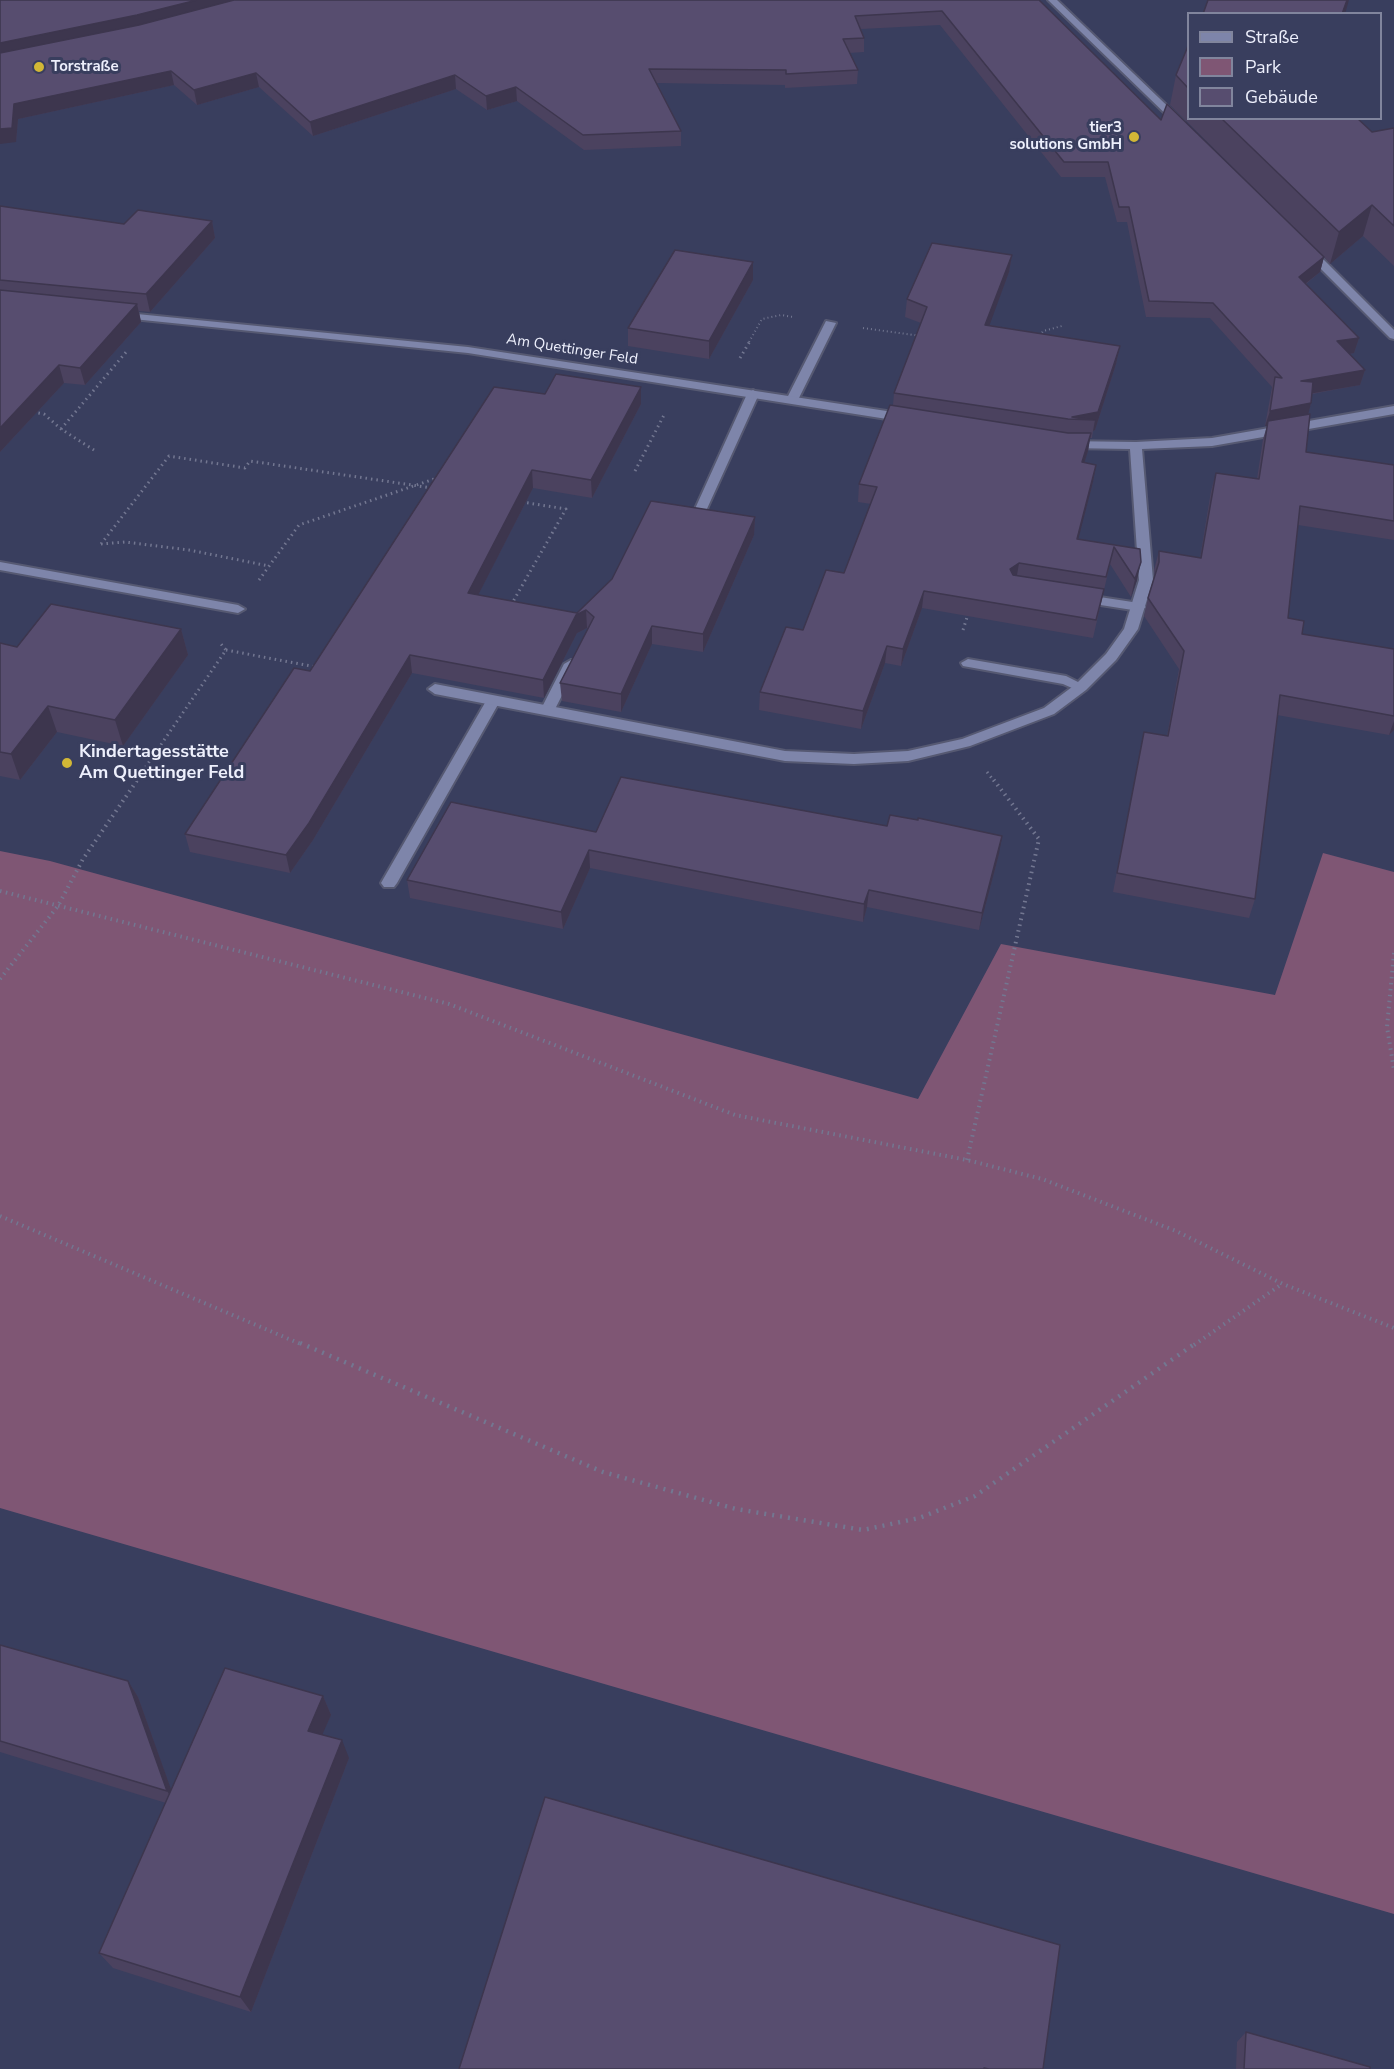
<!DOCTYPE html>
<meta charset="utf-8">
<style>
body{margin:0}
#map{position:relative;width:1394px;height:2069px;overflow:hidden;background:#393e5e;font-family:"Nunito Sans",sans-serif}
canvas{display:block}
.legend{position:absolute;left:1187px;top:12px;width:195px;height:108px;box-sizing:border-box;background:#393e5e;border:2px solid #81859d;margin:0;padding:8px 10px;list-style:none;font-size:18px;color:#edeffc}
.legend li{display:flex;align-items:center;gap:12px;height:30px}
.legend b{width:30px;border:2px solid #81859d}
</style>
<div id="map">
<canvas width="1394" height="2069"></canvas>
<ul class="legend">
<li><b style="height:8px;background:#7e85aa"></b>Straße</li>
<li><b style="height:16px;background:#7f5674"></b>Park</li>
<li><b style="height:16px;background:#574d6f"></b>Gebäude</li>
</ul>
</div>
<script>
const ctx = document.querySelector('canvas').getContext('2d');
ctx.lineJoin = 'round';
function fillPath(path, color) { ctx.fillStyle = color; ctx.fill(path, 'evenodd'); }
const shape = rows => new Path2D(rows.map(r => 'M' + r).join(''));
function stroke(path, color, width, dash) { ctx.strokeStyle = color; ctx.lineWidth = width; ctx.lineCap = dash ? 'butt' : 'round'; ctx.setLineDash(dash || []); ctx.stroke(path); }
function label(font, color, halo, rows, align = 'center') {
  ctx.font = font + ' "Nunito Sans",sans-serif'; ctx.lineWidth = 6; ctx.setLineDash([]); ctx.textBaseline = 'middle'; ctx.strokeStyle = halo; ctx.fillStyle = color; for (const [text, x, y, turn = 0] of rows) {
    ctx.save(); ctx.translate(x, y); ctx.rotate((+turn || 0) * Math.PI / 180); ctx.textAlign = isNaN(turn) ? turn : align; if (halo) ctx.strokeText(text, 0, 0); ctx.fillText(text, 0, 0); ctx.restore();
  }
}
fillPath(shape([
 [0,851,50,861,918,1099,1001,944,1275,995,1323,853,1394,872,1394,1914,0,1508]
]), '#7f5674');
const service = shape([
 [826,321,836,323,798,400,788,403,786,400,826,321],
 [753,390,759,394,706,511,704,514,696,514,694,511,747,394,753,390],
 [0,562,238,605,245,609,238,613,0,570,0,562],
 [1080,594,1139,603,1146,607,1139,611,1075,601,1073,598,1080,594],
 [968,659,1066,676,1088,687,1081,692,1063,684,963,666,961,663,968,659],
 [571,660,578,664,554,711,552,714,542,714,540,711,564,664,571,660],
 [493,696,500,701,397,883,394,887,384,887,381,883,486,701,493,696]
]);
const minor = shape([
 [1048,0,1057,0,1184,122,1184,126,1178,126,1048,0],
 [1302,246,1310,246,1394,330,1394,339,1390,338,1302,250,1302,246],
 [117,312,468,347,906,414,912,418,906,422,468,353,113,317,111,315,117,312],
 [1394,406,1394,414,1212,446,1142,449,1153,580,1138,629,1116,660,1086,690,1054,714,970,746,908,761,854,764,785,761,435,694,428,689,435,684,785,751,854,754,908,751,962,739,1044,708,1076,684,1106,654,1124,629,1139,580,1130,449,1068,448,1064,447,1064,441,1136,442,1212,438,1394,406]
]);
stroke(service, '#565972', 4);
stroke(minor, '#565972', 4);
stroke(shape([
 [863,328,921,336],
 [1040,336,1043,331,1062,326],
 [749,342,762,319,781,315,793,317]
]), '#737791', 2, [1, 3]);
stroke(shape([
 [740,358,750,341],
 [33,412,44,414,61,429,97,452],
 [61,429,127,351],
 [635,471,664,415],
 [101,544,169,456,245,468,250,461,432,488],
 [101,544,125,542,189,550,269,566],
 [259,580,299,525,437,478],
 [511,605,566,509,522,502],
 [963,630,969,611],
 [226,650,316,667],
 [987,772,994,781],
 [136,781,226,650,221,644]
]), '#737791', 3, [1.5, 4]);
stroke(shape([
 [0,891,449,1004,735,1115,967,1160,1042,1179,1176,1231,1283,1284,1394,1328],
 [1394,953,1387,1027,1394,1070],
 [0,979,58,906,83,859,138,779],
 [967,1160,1039,839,993,779],
 [0,1216,303,1345],
 [1194,1345,1282,1284]
]), '#737791', 4, [1.5, 4.5]);
stroke(shape([
 [300,1343,603,1472,736,1509,863,1530,919,1518,975,1496,1196,1343]
]), '#737791', 4.5, [2, 6]);
fillPath(service, '#7e85aa');
fillPath(minor, '#7e85aa');
fillPath(shape([
 [0,0,1039,0,1161,120,1284,218,1170,105,1176,75,1188,46,1188,118,1357,118,1372,132,1394,128,1394,266,1363,236,1330,264,1324,257,1320,272,1306,284,1359,338,1354,353,1349,354,1365,370,1360,385,1312,394,1311,403,1308,414,1306,452,1394,465,1394,540,1298,525,1288,618,1302,634,1394,649,1394,730,1389,735,1277,715,1255,899,1249,918,1113,892,1140,751,1144,732,1167,736,1179,669,1144,616,1148,598,1155,577,1154,570,1159,551,1200,558,1211,491,1216,473,1257,479,1263,439,1267,426,1265,426,1272,387,1210,318,1146,317,1127,222,1117,222,1105,177,1061,177,940,25,861,29,864,38,864,52,849,53,858,70,857,84,785,88,785,85,657,83,681,131,681,146,584,150,517,101,487,110,456,89,313,136,259,87,197,105,174,85,18,119,16,142],
 [0,206,124,224,212,221,215,238,150,312,139,311,141,322,85,385,64,383,0,452],
 [1012,255,1009,272,989,325,1120,346,1116,364,1095,430,1093,431,1092,438,1090,438,1088,451,1084,463,1096,465,1093,482,1078,539,1140,549,1137,580,1131,597,1110,564,1093,638,922,608,901,666,885,663,861,729,759,710,760,692,844,573,871,504,858,502,859,484,893,405,894,393,921,323,905,317,907,299],
 [753,280,709,359,628,346,628,328],
 [545,394,641,404,592,498,533,488,478,595,577,613,755,517,754,535,703,652,652,644,621,712,562,701,560,683,588,629,587,628,577,633,544,698,412,673,313,840,290,873,190,852,185,834,310,671],
 [181,629,188,655,123,746,57,732,20,780,0,776,0,643,17,647],
 [596,832,999,854,979,930,867,907,863,922,590,868,563,929,410,898,407,880],
 [0,1645,128,1681,138,1697,171,1790,323,1696,331,1715,322,1734,349,1758,251,2012,113,1968,99,1953,166,1803,0,1752],
 [1246,2032,1370,2069,1236,2069,1237,2042]
]), '#4b425f');
fillPath(shape([
 [197,0,255,0,0,58,0,43],
 [1347,0,1349,0,1345,14,1342,14],
 [171,71,174,85,18,119,16,142,0,144,0,129,14,104],
 [256,73,259,87,197,105,194,90],
 [455,75,456,89,313,136,310,122],
 [516,87,517,101,487,110,486,96],
 [1372,205,1363,236,1330,264,1339,232],
 [212,221,215,238,150,312,146,294],
 [1012,255,1009,272,983,343,985,325],
 [1324,257,1320,272,1295,292,1299,277],
 [753,262,753,280,709,359,709,341],
 [137,304,141,322,85,385,80,368],
 [1359,338,1354,353,1333,357,1337,341],
 [1120,346,1116,364,1095,430,1093,431,1095,420,1072,419],
 [59,365,64,383,0,452,0,428],
 [1365,370,1360,385,1297,396,1301,381],
 [641,387,641,404,592,498,591,480],
 [1311,403,1307,419,1268,421,1267,426,1265,426,1270,411],
 [1091,433,1088,451,1079,480,1082,462],
 [1096,465,1093,482,1074,556,1077,539],
 [532,470,533,488,470,611,468,593],
 [755,517,754,535,703,652,703,634],
 [1141,562,1137,580,1131,597,1135,579],
 [1019,563,1016,581,1010,569],
 [924,591,922,608,901,666,903,649],
 [586,610,587,628,577,633,544,698,543,680,576,615],
 [652,626,652,644,621,712,621,694],
 [181,629,188,655,123,746,115,720],
 [887,646,885,663,861,729,863,711],
 [410,655,412,673,313,840,290,873,286,855],
 [48,706,57,732,20,780,11,754],
 [1394,721,1394,730,1389,735],
 [1002,836,999,854,979,930,982,913],
 [589,850,590,868,563,929,561,912],
 [869,890,867,907,863,922,864,904],
 [128,1681,138,1697,177,1806,167,1791],
 [323,1696,331,1715,316,1749,308,1731],
 [342,1740,349,1758,251,2012,240,1997]
]), '#3d364e');
const building = shape([
 [0,0,197,0,137,15,0,43,0,0],
 [234,0,1039,0,1161,120,1167,104,1324,257,1299,277,1359,338,1337,341,1365,370,1301,381,1313,382,1311,403,1270,411,1275,377,1282,378,1213,303,1149,301,1129,207,1119,207,1108,162,1064,162,942,11,855,16,864,38,843,39,858,70,786,74,786,70,649,69,681,131,583,135,516,87,486,96,455,75,310,122,256,73,194,90,171,71,14,104,12,128,0,129,0,53,139,25,234,0],
 [1208,0,1347,0,1342,14,1203,14,1208,0],
 [1188,46,1188,88,1176,75,1188,46],
 [1221,118,1357,118,1372,132,1394,128,1394,226,1372,205,1339,232,1221,118],
 [0,206,124,224,138,210,212,221,146,294,0,280,0,206],
 [932,243,1012,255,985,325,1120,346,1098,412,1072,417,1095,420,1068,419,894,393,927,307,907,299,932,243],
 [675,250,753,262,709,341,628,328,675,250],
 [0,290,137,304,80,368,59,365,0,428,0,290],
 [556,374,641,387,591,480,532,470,468,593,577,613,612,579,651,501,755,517,703,634,652,626,621,694,560,683,594,617,586,610,576,615,543,680,410,655,309,823,286,855,185,834,294,668,310,671,494,387,545,394,556,374],
 [890,405,1068,433,1091,433,1082,462,1096,465,1077,539,1140,549,1141,562,1135,579,1114,547,1106,577,1019,563,1010,569,1013,575,1104,589,1096,620,924,591,903,649,887,646,863,711,760,692,786,627,803,630,826,570,844,573,877,487,859,484,890,405],
 [1310,414,1306,452,1394,465,1394,521,1300,506,1288,618,1304,621,1302,634,1394,649,1394,716,1280,695,1255,899,1117,873,1144,732,1168,736,1184,651,1148,598,1159,562,1159,551,1201,558,1216,473,1259,479,1268,421,1310,414],
 [51,604,181,629,115,720,48,706,11,754,0,752,0,643,17,647,51,604],
 [621,777,887,826,890,815,918,820,918,818,1002,836,982,913,869,890,864,904,589,850,561,912,407,880,451,802,596,832,621,777],
 [0,1645,128,1681,167,1791,0,1741,0,1645],
 [225,1668,323,1696,308,1731,342,1740,240,1997,99,1953,225,1668],
 [545,1797,1060,1945,1043,2069,989,2069,984,2068,984,2069,459,2069,545,1797],
 [1246,2032,1370,2067,1370,2069,1244,2069,1246,2032]
]);
fillPath(building, '#574d6f');
stroke(building, '#3d364e', 1.5);
for (const [x, y, r, color] of [
 [39,67,6,"#d2b736"],
 [1134,137,6,"#d2b736"],
 [67,763,6,"#d2b736"]
]) { const dot = new Path2D(); dot.arc(x, y, r, 0, 2 * Math.PI); ctx.fillStyle = color; ctx.fill(dot); stroke(dot, '#393e5e', 2); }
label('bold 15px', '#edeffc', '#393e5e', [
 ["Torstraße",51,67],
 ["tier3",1122,128,"right"],
 ["solutions GmbH",1122,145,"right"]
], 'left');
label('15px', '#edeffc', '#393e5e', [
 ["Am Quettinger Feld",572,350,9]
]);
label('bold 18px', '#edeffc', '#393e5e', [
 ["Kindertagesstätte",79,753],
 ["Am Quettinger Feld",79,774]
], 'left');
</script>
